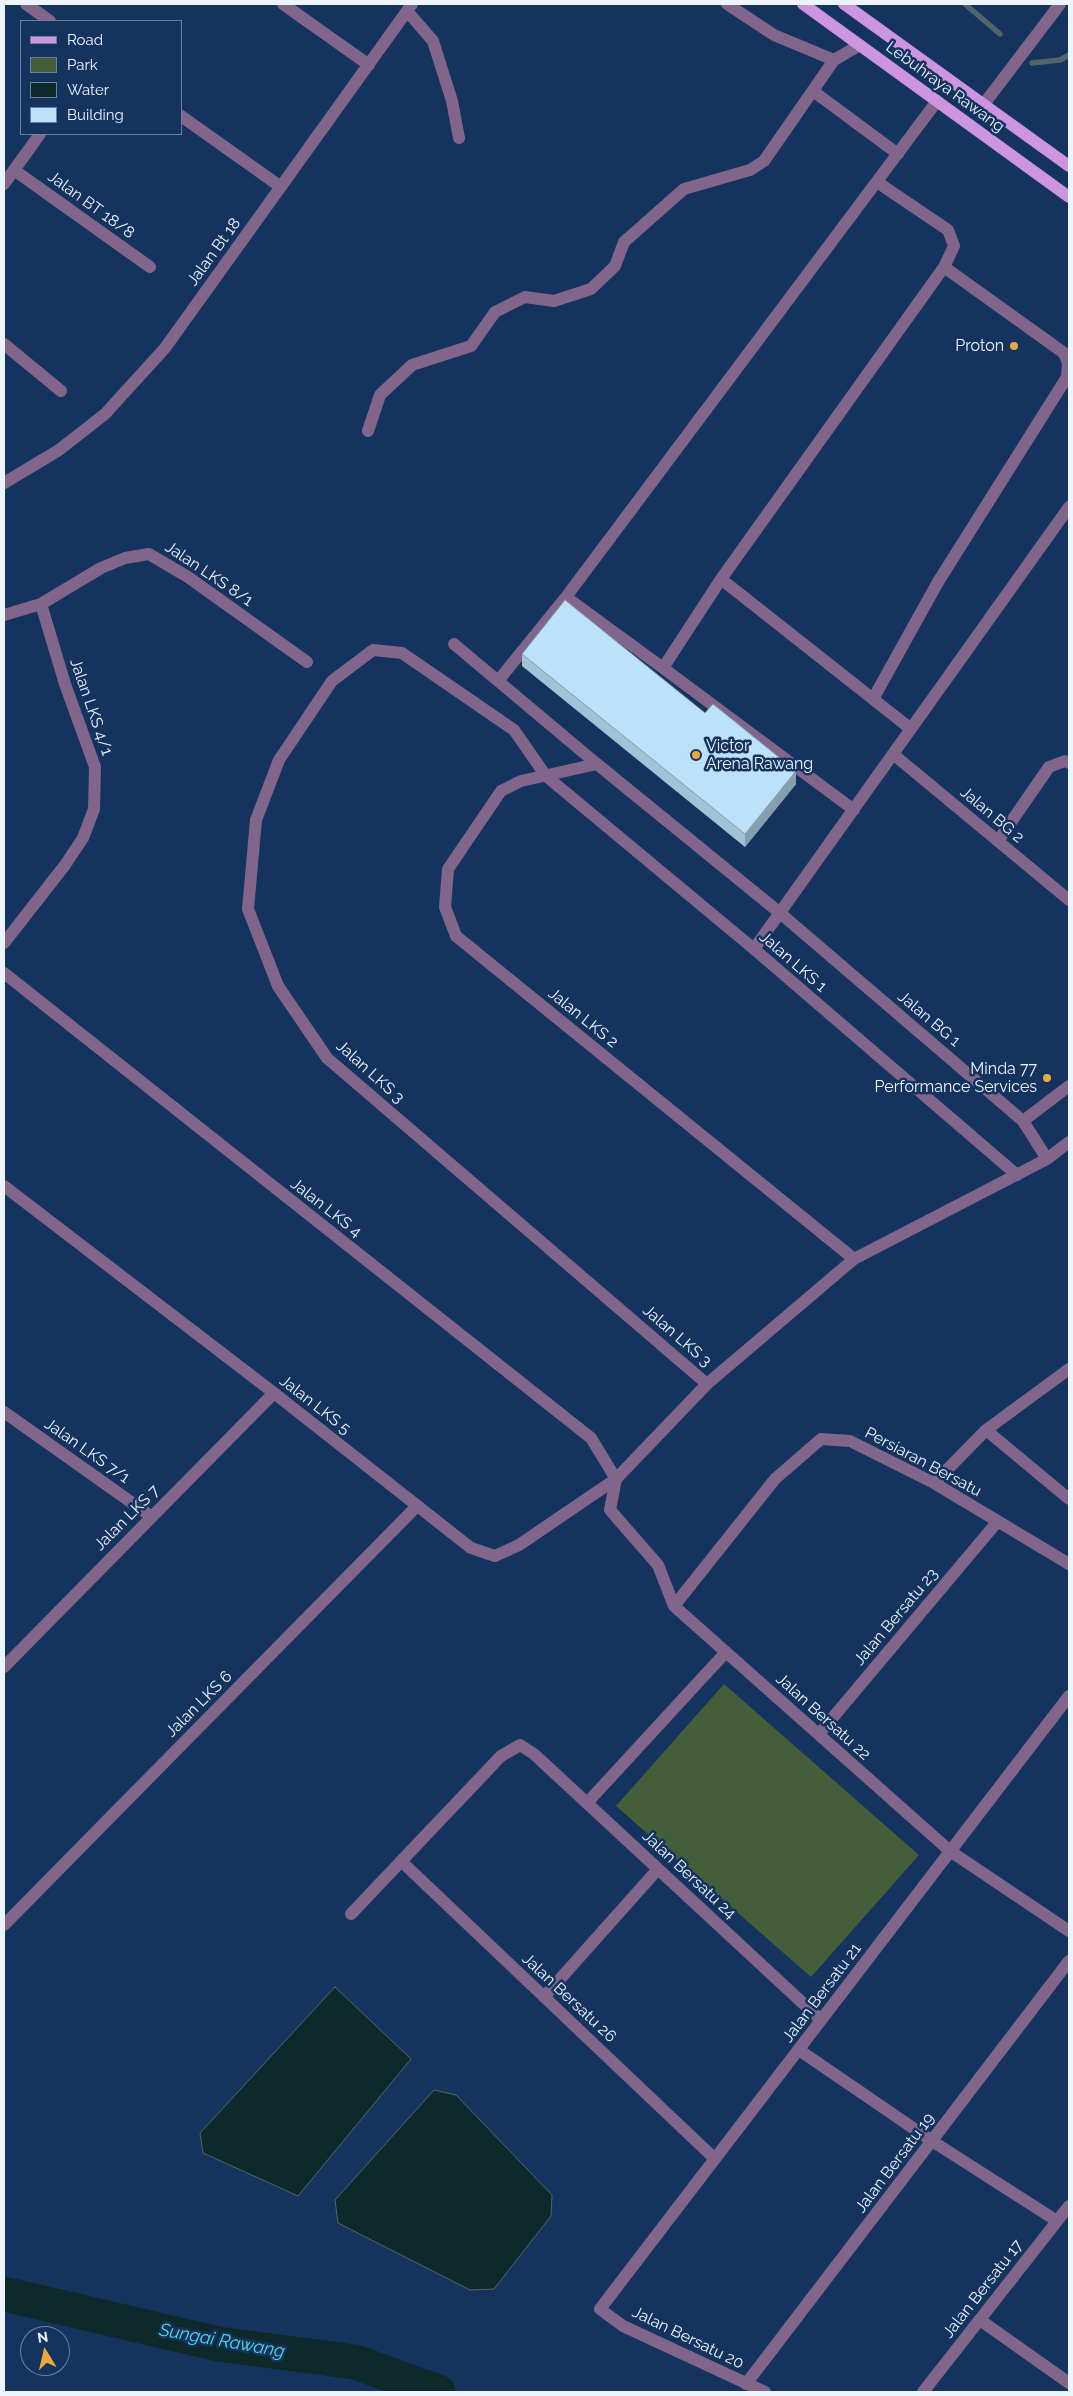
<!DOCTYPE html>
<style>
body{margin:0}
#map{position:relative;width:1073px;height:2396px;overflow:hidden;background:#14335e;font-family:Raleway,sans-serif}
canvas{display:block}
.frame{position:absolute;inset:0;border:5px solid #ecf4ff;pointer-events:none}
.legend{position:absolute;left:20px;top:20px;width:162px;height:115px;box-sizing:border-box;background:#14335e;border:1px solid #6a809e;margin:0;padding:6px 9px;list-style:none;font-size:15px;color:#ecf4ff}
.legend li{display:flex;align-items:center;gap:10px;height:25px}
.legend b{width:25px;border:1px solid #6a809e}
.north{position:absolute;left:20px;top:2326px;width:50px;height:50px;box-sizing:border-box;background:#14335e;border:1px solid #6a809e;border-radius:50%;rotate:351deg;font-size:14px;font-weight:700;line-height:20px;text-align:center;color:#ecf4ff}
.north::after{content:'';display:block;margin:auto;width:18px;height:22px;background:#eaaa39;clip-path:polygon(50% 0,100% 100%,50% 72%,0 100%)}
</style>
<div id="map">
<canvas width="1073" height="2396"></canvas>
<div class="frame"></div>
<ul class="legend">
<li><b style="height:6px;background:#cd94e0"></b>Road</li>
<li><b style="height:14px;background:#445e3a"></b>Park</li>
<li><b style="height:14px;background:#0d292a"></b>Water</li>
<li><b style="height:14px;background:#bce1fa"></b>Building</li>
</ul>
<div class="north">N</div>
</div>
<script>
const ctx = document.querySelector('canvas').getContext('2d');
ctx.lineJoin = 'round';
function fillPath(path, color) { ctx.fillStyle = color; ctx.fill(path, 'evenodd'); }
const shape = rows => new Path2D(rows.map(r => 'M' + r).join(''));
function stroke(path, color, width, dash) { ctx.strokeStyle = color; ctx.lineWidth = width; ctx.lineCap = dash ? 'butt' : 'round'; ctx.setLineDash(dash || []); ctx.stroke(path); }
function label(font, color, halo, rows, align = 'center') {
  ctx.font = font + ' Raleway,sans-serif'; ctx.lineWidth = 5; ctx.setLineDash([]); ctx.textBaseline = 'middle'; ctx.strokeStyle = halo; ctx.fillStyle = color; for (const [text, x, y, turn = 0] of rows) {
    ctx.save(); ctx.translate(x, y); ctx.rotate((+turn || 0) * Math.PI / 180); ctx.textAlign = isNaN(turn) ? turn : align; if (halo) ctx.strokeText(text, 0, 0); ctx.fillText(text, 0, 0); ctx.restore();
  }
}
fillPath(shape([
 [724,1684,919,1855,811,1977,616,1806]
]), '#445e3a');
const water = shape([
 [335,1987,411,2059,298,2196,203,2153,200,2133,335,1987],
 [434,2090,456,2095,552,2195,551,2216,494,2289,470,2290,338,2223,335,2200,434,2090]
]);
fillPath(water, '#0d292a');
stroke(water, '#50666a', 1);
stroke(shape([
 [965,4,1000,34],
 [1032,63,1060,60,1069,55]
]), '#50666a', 5.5);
stroke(shape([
 [4,2294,218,2344,355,2362,438,2392]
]), '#0d292a', 35);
stroke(shape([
 [26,4,50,21],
 [283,4,369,65],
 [727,4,774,35,834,60,860,45],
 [407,11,433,41,452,101,459,138],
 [813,91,898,154],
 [984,104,1060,4],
 [181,116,281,187],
 [14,170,150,267],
 [877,182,948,230,954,246,944,267,721,579,663,668,566,597,937,101],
 [4,184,40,134],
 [4,344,61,391],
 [368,431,380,395,412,365,471,346,495,312,525,297,554,301,591,289,615,266,624,242,684,189,750,170,764,161,834,60],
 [4,483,59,450,105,414,165,348,412,4],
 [721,579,911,729],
 [4,615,41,604,101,568,125,558,149,554,188,577,307,662],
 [454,644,597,764],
 [663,668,854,810],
 [498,681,566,597],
 [873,699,938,582,1067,377,1068,363,1064,353,944,267],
 [893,754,1069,900],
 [998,841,1049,767,1065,761,1069,763],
 [4,943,65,865,83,838,94,809,95,767,65,684,41,604],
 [754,949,1069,507],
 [4,973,591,1438,616,1479],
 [1023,1121,1069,1086],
 [4,1186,274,1393,471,1548,495,1556,519,1545,616,1479,707,1384,854,1259,1047,1159,1069,1142],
 [854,1259,456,936,445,907,448,869,501,791,521,781,597,764,780,913,1023,1121,1047,1159],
 [707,1384,327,1058,278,986,248,909,256,820,279,760,332,681,373,650,402,653,514,730,546,776,754,949,1017,1175],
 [4,1412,152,1517],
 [986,1430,1069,1499],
 [616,1479,610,1510,658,1565,674,1606,950,1851,1069,1931],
 [934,1483,986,1430,1069,1369],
 [674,1606,775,1479,821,1439,850,1441,934,1483,1069,1564],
 [4,1667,274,1393],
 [819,1734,998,1521],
 [587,1803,726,1652],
 [401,1861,715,2159],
 [351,1914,501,1756,520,1745,534,1754,821,2020],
 [4,1925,417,1506],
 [544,1997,658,1869],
 [799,2050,932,2141,1057,2221],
 [980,2320,1069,2383],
 [746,2384,1069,1961],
 [765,2392,623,2326,600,2309,1069,1696],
 [923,2392,1069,2206]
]), '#81658a', 12);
stroke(shape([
 [803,4,1069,197],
 [844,4,1069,166]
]), '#cd94e0', 12);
fillPath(shape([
 [522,654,705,713,796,784,745,847,522,666]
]), '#a2c2d7');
fillPath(shape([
 [796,771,796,784,745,847,745,834]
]), '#849eaf');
const building = shape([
 [565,600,705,713,713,704,796,771,745,834,522,654,565,600]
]);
fillPath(building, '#bce1fa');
stroke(building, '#849eaf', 1);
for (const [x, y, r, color] of [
 [1014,346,5,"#eaaa39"],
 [696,755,5,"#eaaa39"],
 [1047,1078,5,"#eaaa39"]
]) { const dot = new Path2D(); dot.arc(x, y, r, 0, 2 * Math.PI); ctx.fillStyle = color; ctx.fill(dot); stroke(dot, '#14335e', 2); }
label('16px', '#ecf4ff', '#14335e', [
 ["Lebuhraya Rawang",945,87,36],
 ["Jalan BT 18/8",91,205,36],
 ["Jalan Bt 18",214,252,-54],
 ["Jalan LKS 8/1",209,574,34],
 ["Jalan LKS 4/1",91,707,71],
 ["Jalan BG 2",992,815,40],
 ["Jalan LKS 1",793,962,41],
 ["Jalan LKS 2",583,1018,39],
 ["Jalan BG 1",929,1019,40],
 ["Jalan LKS 3",370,1072,42],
 ["Jalan LKS 4",326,1208,38],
 ["Jalan LKS 3",677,1336,41],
 ["Jalan LKS 5",315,1405,38],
 ["Jalan LKS 7/1",87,1451,35],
 ["Persiaran Bersatu",923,1462,28],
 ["Jalan LKS 7",127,1518,-45],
 ["Jalan Bersatu 23",896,1617,-50],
 ["Jalan LKS 6",199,1704,-45],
 ["Jalan Bersatu 22",823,1717,42],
 ["Jalan Bersatu 24",689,1875,43],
 ["Jalan Bersatu 21",822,1993,-53],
 ["Jalan Bersatu 26",569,1998,43],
 ["Jalan Bersatu 19",895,2163,-53],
 ["Jalan Bersatu 17",983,2289,-52],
 ["Jalan Bersatu 20",688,2338,26]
]);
label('16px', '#ecf4ff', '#14335e', [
 ["Proton",1004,346],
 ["Victor",706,746,"left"],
 ["Arena Rawang",706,764,"left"],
 ["Minda 77",1037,1069],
 ["Performance Services",1037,1087]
], 'right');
label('italic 18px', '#53d8db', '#14335e', [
 ["Sungai Rawang",222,2341,10]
]);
</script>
